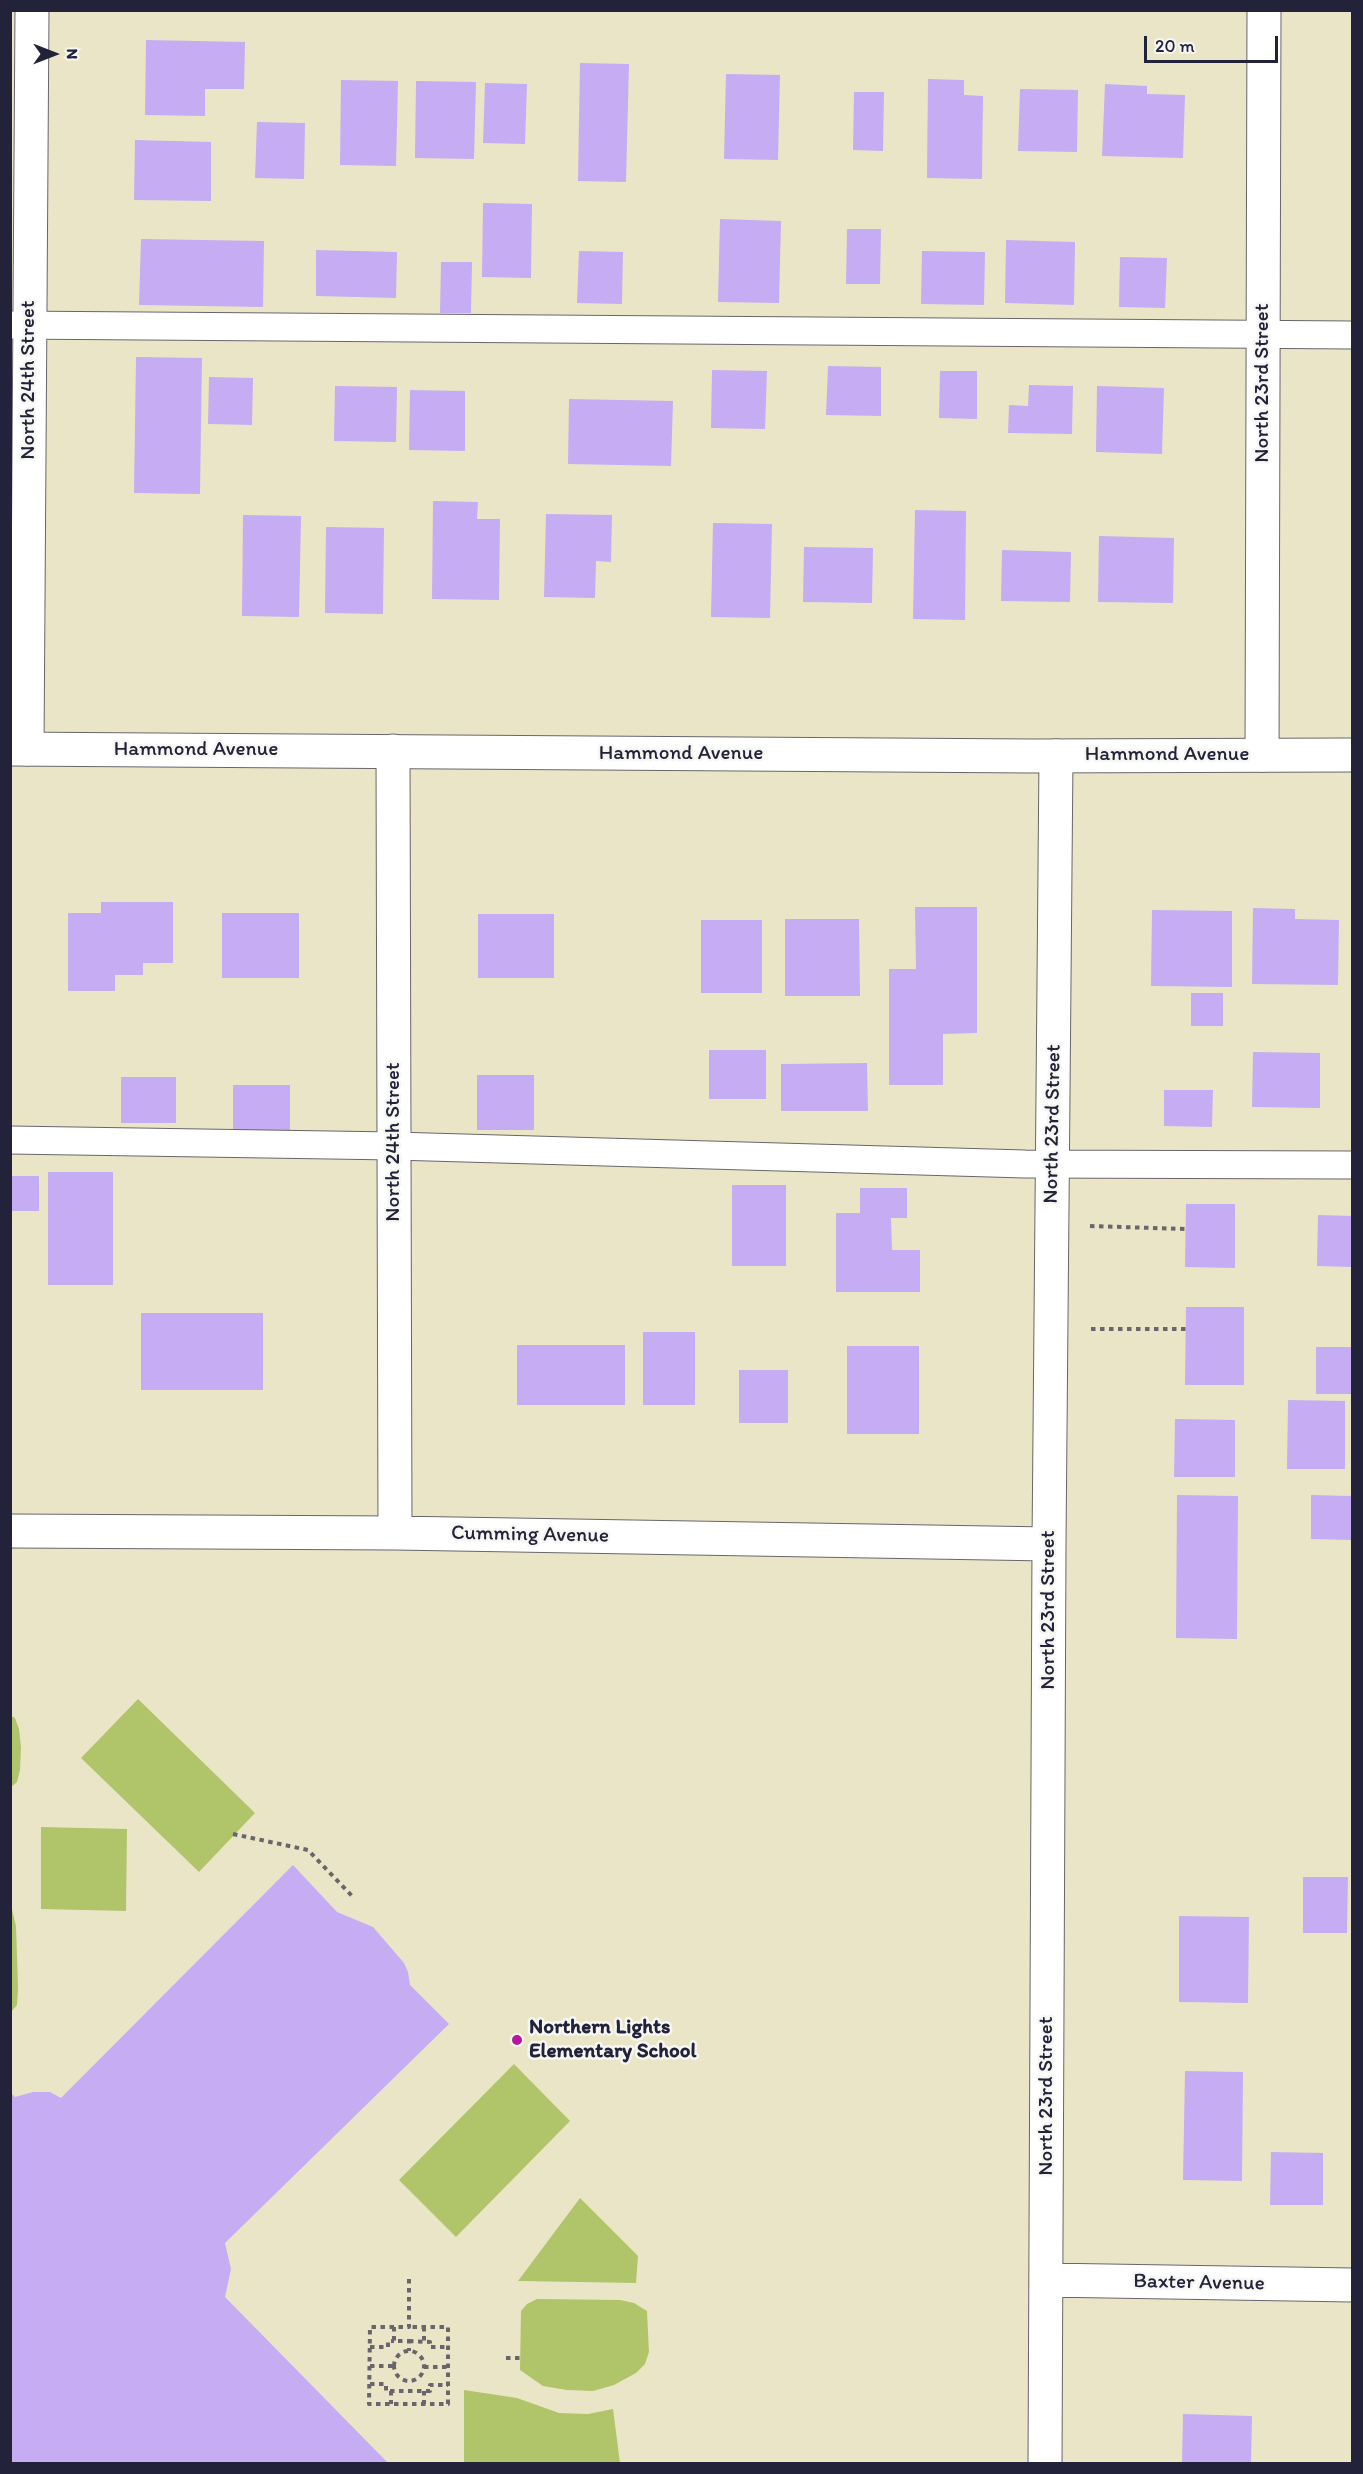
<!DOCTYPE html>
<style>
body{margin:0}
#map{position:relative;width:1363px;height:2474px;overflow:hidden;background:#ebe5c7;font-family:Itim,sans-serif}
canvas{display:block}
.frame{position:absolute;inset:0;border:12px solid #22223b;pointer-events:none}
.north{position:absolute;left:24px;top:24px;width:60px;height:60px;-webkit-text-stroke:4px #f6f6f2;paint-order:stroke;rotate:90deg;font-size:16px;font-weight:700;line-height:24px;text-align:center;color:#22223b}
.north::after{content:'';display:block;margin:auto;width:21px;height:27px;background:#22223b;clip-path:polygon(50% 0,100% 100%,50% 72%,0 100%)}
.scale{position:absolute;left:1144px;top:36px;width:134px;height:27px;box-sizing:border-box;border:3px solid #22223b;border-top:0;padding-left:8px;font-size:18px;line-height:21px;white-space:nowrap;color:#22223b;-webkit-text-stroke:4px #f6f6f2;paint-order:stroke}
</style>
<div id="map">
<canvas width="1363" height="2474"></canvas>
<div class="frame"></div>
<div class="north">N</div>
<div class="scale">20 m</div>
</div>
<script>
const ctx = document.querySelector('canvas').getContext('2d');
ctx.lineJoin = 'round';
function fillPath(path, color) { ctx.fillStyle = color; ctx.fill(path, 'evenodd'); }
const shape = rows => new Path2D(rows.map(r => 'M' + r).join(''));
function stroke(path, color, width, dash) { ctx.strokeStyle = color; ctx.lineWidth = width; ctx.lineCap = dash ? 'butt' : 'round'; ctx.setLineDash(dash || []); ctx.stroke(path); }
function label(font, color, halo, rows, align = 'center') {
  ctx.font = font + ' Itim,sans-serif'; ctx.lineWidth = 5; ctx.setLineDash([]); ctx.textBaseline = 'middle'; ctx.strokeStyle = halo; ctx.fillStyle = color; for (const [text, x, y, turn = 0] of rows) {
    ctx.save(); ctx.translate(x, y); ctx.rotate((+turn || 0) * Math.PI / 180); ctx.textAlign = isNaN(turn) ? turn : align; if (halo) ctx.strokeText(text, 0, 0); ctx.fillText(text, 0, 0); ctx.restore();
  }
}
fillPath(shape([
 [138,1699,255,1813,199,1872,81,1758],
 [11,1716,15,1718,19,1729,21,1747,20,1770,17,1782,11,1787],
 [41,1827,127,1829,126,1911,41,1909],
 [11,1905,16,1926,18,1988,17,2005,11,2012],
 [514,2064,570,2121,456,2237,399,2180],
 [580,2198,638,2256,636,2283,518,2281],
 [537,2299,620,2300,634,2303,647,2311,649,2352,645,2364,636,2373,614,2385,593,2391,567,2390,543,2386,520,2370,521,2311,527,2304],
 [464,2390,517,2398,559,2413,588,2414,613,2409,620,2463,464,2463]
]), '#b0c56a');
fillPath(shape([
 [146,40,245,42,244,89,205,89,205,116,145,115],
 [580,63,629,64,626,182,578,181],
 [726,74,780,75,778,160,724,159],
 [928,79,964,80,964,95,983,96,982,179,927,178],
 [341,80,398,81,396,166,340,165],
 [416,81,476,82,474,159,415,158],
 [485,83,527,84,525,144,483,143],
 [1105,84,1147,86,1147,94,1185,95,1183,158,1102,156],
 [1020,89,1078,90,1077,152,1018,151],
 [854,92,884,92,883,151,853,150],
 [257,122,305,123,304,179,255,178],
 [135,140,211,142,211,201,134,200],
 [483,203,532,204,531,278,482,277],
 [720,219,781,221,779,303,718,302],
 [847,229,881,229,880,284,846,284],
 [141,239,264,241,263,307,139,305],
 [1006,240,1075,242,1074,305,1005,303],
 [316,250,397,252,396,298,316,296],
 [579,251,623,252,622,304,577,303],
 [922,251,985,252,984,305,921,304],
 [1120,257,1167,258,1165,308,1119,307],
 [441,262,472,262,471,313,440,313],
 [136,357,202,358,200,494,134,493],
 [828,366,881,367,881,416,826,415],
 [712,370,767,371,765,429,711,428],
 [940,371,977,371,977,419,939,418],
 [209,377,253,378,252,425,208,424],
 [1029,385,1073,386,1072,434,1008,433,1009,405,1028,406],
 [335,386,397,387,396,442,334,441],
 [1097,386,1164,388,1162,454,1096,452],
 [410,390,465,391,465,451,409,450],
 [569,399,673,401,671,466,568,464],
 [433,501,478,502,477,519,500,519,499,600,432,599],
 [915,510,966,511,965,620,913,619],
 [546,514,612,515,611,562,596,561,595,598,544,597],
 [243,515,301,516,299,617,242,616],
 [713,523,772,524,770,618,711,617],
 [326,527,384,528,383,614,325,613],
 [1099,536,1174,538,1173,603,1098,602],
 [804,547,873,548,872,603,803,602],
 [1002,550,1071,552,1070,602,1001,601],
 [101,902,173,902,173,963,143,963,143,975,115,975,115,991,68,991,68,913,101,913],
 [915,907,977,907,977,1033,943,1034,943,1085,889,1085,889,969,916,969],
 [1253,908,1295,909,1295,919,1339,920,1338,985,1252,984],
 [1152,910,1232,911,1232,987,1151,986],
 [222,913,299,913,299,978,222,978],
 [478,914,554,914,554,978,478,978],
 [785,919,859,919,860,996,785,996],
 [701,920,762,920,762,993,701,993],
 [1191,993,1223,993,1223,1026,1191,1026],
 [709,1050,766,1050,766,1099,709,1099],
 [1253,1052,1320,1053,1320,1108,1252,1107],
 [867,1063,868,1111,781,1111,781,1064],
 [477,1075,534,1075,534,1130,477,1130],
 [121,1077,176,1077,176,1123,121,1123],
 [233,1085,290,1085,290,1135,233,1135],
 [1164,1090,1213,1090,1212,1127,1164,1126],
 [48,1172,113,1172,113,1285,48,1285],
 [10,1176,39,1176,39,1211,10,1211],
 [732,1185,786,1185,786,1266,732,1266],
 [860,1188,907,1188,907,1218,891,1218,892,1250,920,1250,920,1292,836,1292,836,1213,860,1213],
 [1186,1204,1235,1204,1235,1268,1185,1267],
 [1318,1215,1352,1216,1352,1267,1317,1266],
 [1186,1307,1244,1307,1244,1385,1185,1385],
 [141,1313,263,1313,263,1390,141,1390],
 [643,1332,695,1332,695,1405,643,1405],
 [517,1345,625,1345,625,1405,517,1405],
 [847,1346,919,1346,919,1434,847,1434],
 [1316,1347,1352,1347,1352,1394,1316,1394],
 [739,1370,788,1370,788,1423,739,1423],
 [1288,1400,1345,1401,1345,1469,1287,1469],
 [1175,1419,1235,1420,1235,1477,1174,1477],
 [1177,1495,1238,1496,1237,1639,1176,1638],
 [1311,1495,1352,1496,1352,1540,1311,1539],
 [293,1865,337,1912,373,1927,404,1963,408,1972,410,1985,449,2024,225,2243,231,2269,225,2297,389,2464,10,2464,10,2092,15,2097,33,2092,50,2092,61,2098],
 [1303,1877,1348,1877,1347,1933,1303,1933],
 [1179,1916,1249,1917,1248,2003,1179,2002],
 [1185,2071,1243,2072,1242,2181,1183,2180],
 [1271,2152,1323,2153,1323,2205,1270,2205],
 [1183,2414,1252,2416,1251,2464,1182,2464]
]), '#c6acf2');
const service = shape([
 [10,325,1352,335],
 [10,1140,394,1146,1025,1164,1352,1165]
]);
const minor = shape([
 [27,749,32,10],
 [393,751,395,1533],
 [1262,755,1264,10],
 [10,1531,395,1533,1049,1544],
 [1046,2280,1352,2285],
 [1045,2464,1049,1544,1056,756]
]);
const tertiary = shape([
 [10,749,1032,756,1352,755]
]);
stroke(service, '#68666c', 29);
stroke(minor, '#68666c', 35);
stroke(tertiary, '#68666c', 35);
stroke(shape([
 [1090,1226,1185,1229],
 [1091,1329,1186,1329],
 [233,1834,308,1850,353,1897],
 [409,2279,409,2327,370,2327,369,2404,448,2404,448,2327,409,2327],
 [394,2327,394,2341,409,2341,409,2351],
 [424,2327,424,2341],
 [409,2341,430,2342,430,2347,448,2347],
 [370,2347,388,2347,388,2341,394,2341],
 '394 2366a15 15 0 1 1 30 0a15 15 0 1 1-30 0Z',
 [506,2358,520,2358],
 [370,2366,394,2366],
 [424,2367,448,2367],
 [370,2384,386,2384,386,2391,430,2391,430,2385,448,2385],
 [391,2391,391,2404],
 [424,2391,424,2404]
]), '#68666c', 4, [4.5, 4.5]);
stroke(service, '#fff', 27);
stroke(minor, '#fff', 33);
stroke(tertiary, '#fff', 33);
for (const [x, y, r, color] of [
 [517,2040,6,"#b5179e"]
]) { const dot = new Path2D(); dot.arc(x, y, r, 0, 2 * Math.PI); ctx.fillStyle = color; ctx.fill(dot); stroke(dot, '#f6f6f2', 2); }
label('21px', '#22223b', '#f6f6f2', [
 ["North 24th Street",29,380,-90],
 ["North 23rd Street",1263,383,-90],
 ["Hammond Avenue",196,750],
 ["Hammond Avenue",681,754],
 ["Hammond Avenue",1167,755],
 ["North 23rd Street",1053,1124,-89],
 ["North 24th Street",394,1142,-90],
 ["Cumming Avenue",530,1535,1],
 ["North 23rd Street",1049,1610,-90],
 ["North 23rd Street",1047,2096,-90],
 ["Baxter Avenue",1199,2283,1]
]);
label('bold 21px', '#22223b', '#f6f6f2', [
 ["Northern Lights",529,2028],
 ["Elementary School",529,2052]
], 'left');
</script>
